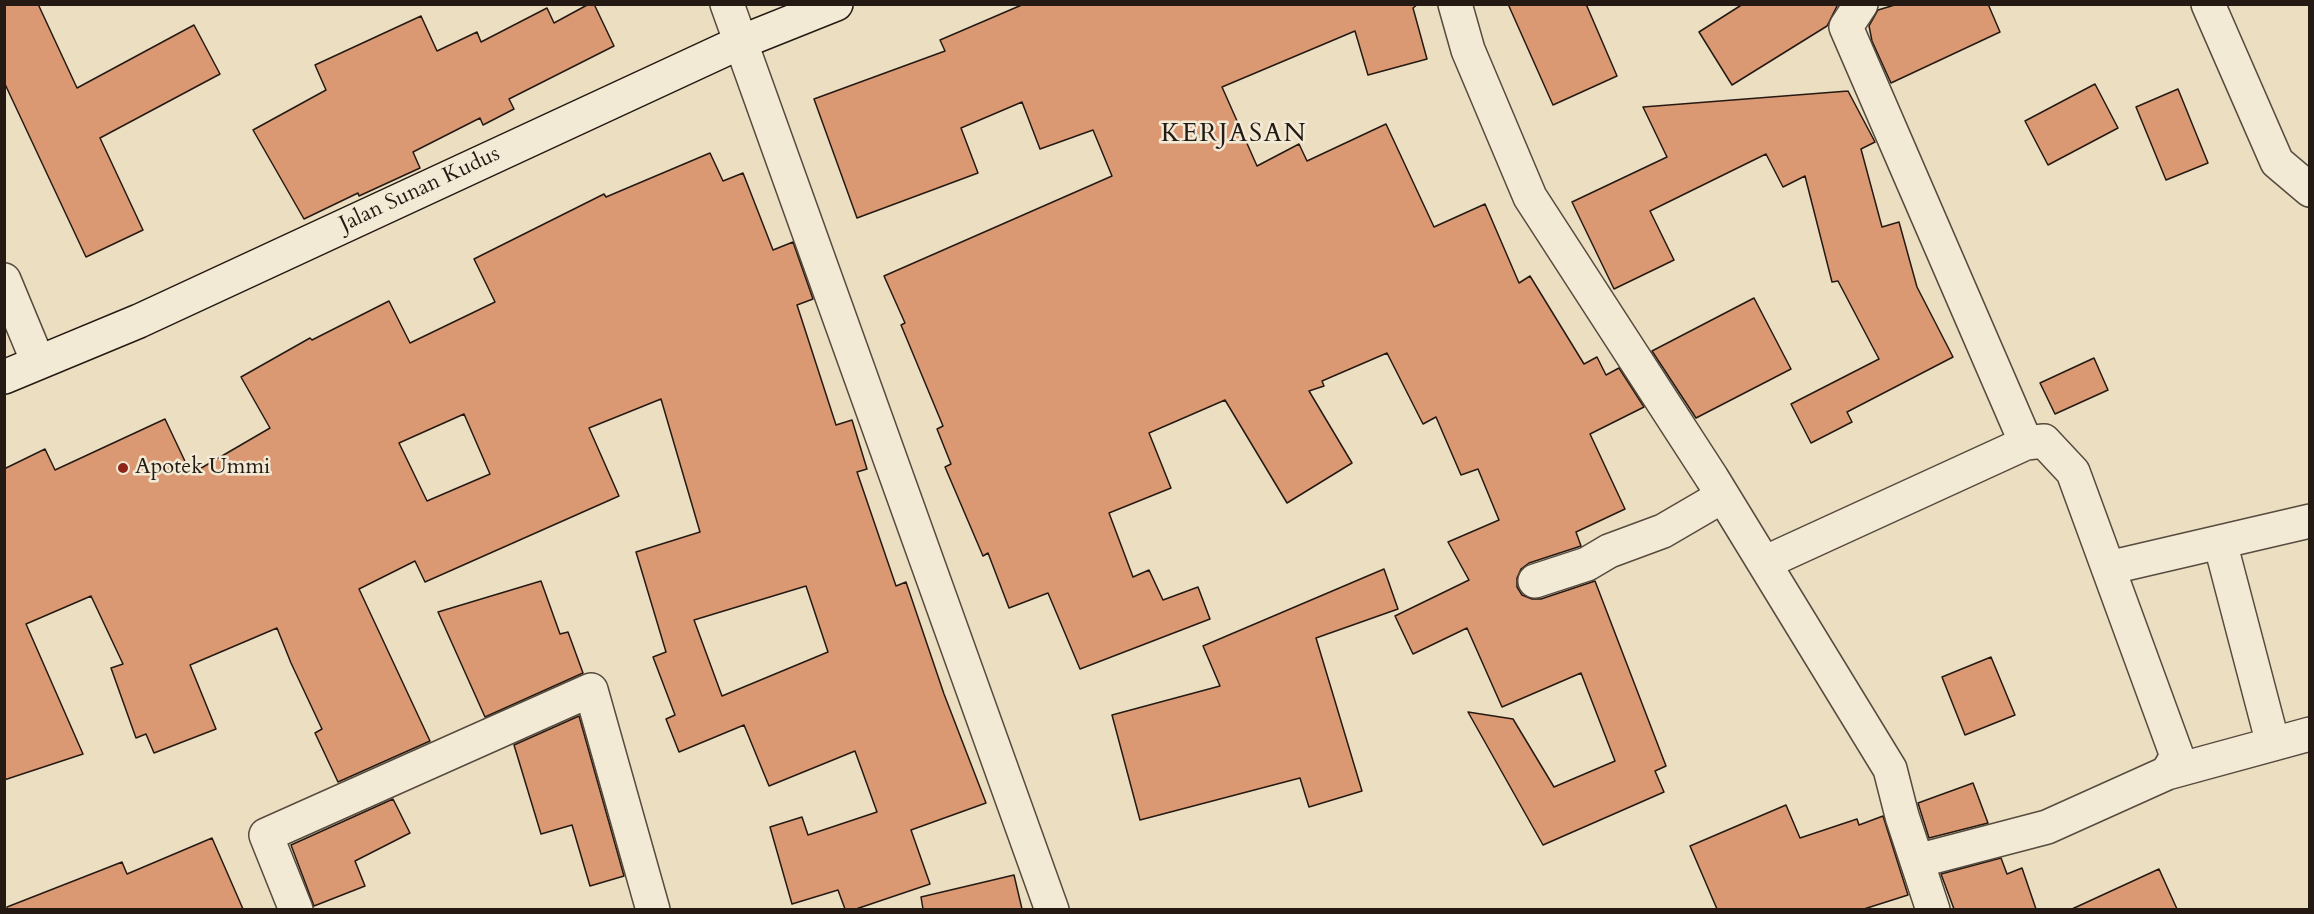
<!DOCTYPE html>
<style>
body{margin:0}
#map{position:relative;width:2314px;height:914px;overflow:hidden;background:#ecdec0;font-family:Cardo,serif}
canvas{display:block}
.frame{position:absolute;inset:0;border:6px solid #241a13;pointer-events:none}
</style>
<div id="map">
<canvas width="2314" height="914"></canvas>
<div class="frame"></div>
</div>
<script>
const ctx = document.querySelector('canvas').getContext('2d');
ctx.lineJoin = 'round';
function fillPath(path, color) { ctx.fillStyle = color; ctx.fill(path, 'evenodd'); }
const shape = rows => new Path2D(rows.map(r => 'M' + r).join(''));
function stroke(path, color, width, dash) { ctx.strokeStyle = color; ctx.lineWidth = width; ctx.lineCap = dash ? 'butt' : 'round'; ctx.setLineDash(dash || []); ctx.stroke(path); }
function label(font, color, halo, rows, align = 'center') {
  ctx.font = font + ' Cardo,serif'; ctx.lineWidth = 5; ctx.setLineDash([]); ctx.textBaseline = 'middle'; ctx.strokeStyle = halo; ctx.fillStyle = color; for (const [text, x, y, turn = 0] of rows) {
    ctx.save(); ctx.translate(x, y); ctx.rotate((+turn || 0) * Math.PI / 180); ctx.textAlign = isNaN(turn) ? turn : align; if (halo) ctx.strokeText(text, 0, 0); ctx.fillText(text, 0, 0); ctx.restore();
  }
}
const building = shape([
 [4,4,38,4,77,88,194,25,220,74,100,138,143,230,86,257,4,82,4,4],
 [589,4,594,4,614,46,509,99,514,109,483,125,480,118,413,152,420,168,359,196,358,193,304,219,253,130,326,90,315,65,421,16,437,51,477,32,481,42,547,8,554,23,589,4],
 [1024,4,1418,4,1413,8,1427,59,1368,75,1355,31,1222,87,1257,166,1299,144,1307,161,1386,124,1434,227,1485,204,1519,283,1530,276,1584,364,1597,357,1606,375,1619,368,1644,407,1590,434,1625,509,1576,532,1581,546,1529,563,1521,569,1517,578,1517,587,1522,595,1532,599,1541,599,1595,581,1666,766,1655,771,1664,792,1543,845,1468,712,1513,719,1554,787,1615,761,1581,673,1502,707,1467,628,1413,654,1395,616,1469,580,1448,542,1499,520,1478,469,1461,475,1436,417,1423,424,1387,353,1322,381,1324,386,1309,391,1352,463,1287,503,1225,400,1149,433,1171,488,1109,513,1133,577,1149,570,1163,600,1198,587,1210,619,1080,669,1048,593,1009,608,988,553,983,556,945,467,951,464,937,429,943,426,901,325,905,323,884,276,1112,176,1093,130,1040,149,1022,102,961,128,978,173,857,218,814,99,945,51,940,40,1024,4],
 [1508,4,1586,4,1617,76,1553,105,1508,4],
 [1743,4,1838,4,1827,26,1732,85,1699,32,1743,4],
 [1898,4,1988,4,2000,32,1891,83,1872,41,1869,26,1878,10,1898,4],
 [2095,84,2118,128,2048,165,2025,121,2095,84],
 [2178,89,2208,163,2166,180,2136,107,2178,89],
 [1848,91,1875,142,1861,149,1882,227,1899,222,1917,287,1953,357,1847,412,1852,422,1811,443,1791,404,1879,359,1838,281,1832,282,1805,176,1783,187,1766,154,1650,211,1674,260,1614,289,1572,202,1667,157,1643,107,1848,91],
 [710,153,723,181,743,173,773,250,793,242,813,299,797,305,836,425,852,420,867,469,857,472,896,586,906,582,944,694,986,803,911,830,930,884,856,909,845,909,838,890,792,904,770,827,802,817,808,835,877,812,855,751,769,786,744,725,679,752,666,719,675,715,653,657,666,652,636,552,700,532,661,399,589,428,619,496,425,582,415,561,359,589,430,741,338,782,315,733,322,729,291,663,277,628,190,665,216,729,154,753,146,734,136,738,111,668,123,664,91,596,26,624,83,754,4,780,4,469,45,449,55,470,165,419,191,474,270,428,241,377,310,338,312,340,389,301,410,343,495,302,474,259,604,194,606,197,710,153],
 [464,414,490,474,427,501,399,443,464,414],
 [806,586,828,652,722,696,694,620,806,586],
 [1754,298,1791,369,1696,418,1652,351,1754,298],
 [2094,358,2108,390,2055,414,2040,383,2094,358],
 [1384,569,1398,609,1316,638,1362,791,1309,807,1300,778,1140,820,1112,715,1220,686,1203,646,1384,569],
 [541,581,560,634,568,632,583,673,485,717,438,612,541,581],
 [1991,657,2015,715,1965,735,1942,677,1991,657],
 [579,716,624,876,590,886,572,825,541,834,514,745,579,716],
 [1973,783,1988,823,1929,838,1918,803,1973,783],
 [393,799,410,833,355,861,365,886,314,906,291,845,393,799],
 [1786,805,1800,838,1857,819,1859,825,1883,816,1908,895,1864,909,1717,909,1690,846,1786,805],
 [212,838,243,909,7,909,7,907,122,862,127,874,212,838],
 [2001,858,2007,874,2022,868,2036,909,1954,909,1941,874,2001,858],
 [2159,869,2177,909,2072,909,2159,869],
 [1014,875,1022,909,923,909,921,897,1014,875]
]);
fillPath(building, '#db9973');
stroke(building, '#241a13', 1.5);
const street = shape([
 [727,4,1052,910],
 [1455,4,1468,50,1530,197,1712,478,1890,769,1902,816,1933,910],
 [1861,4,1846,27,2026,443],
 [2208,4,2277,162,2310,190],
 [4,280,38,362],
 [2220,542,2273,744],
 [1764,563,2026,443,2044,441,2073,472,2177,756,2167,773,2047,827,1917,861],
 [2108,568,2310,521],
 [1535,581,1587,564,1609,551,1663,531,1723,496],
 [2167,773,2310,734],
 [296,910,266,835,591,690,653,910]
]);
const secondary = shape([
 [4,377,139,321,741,42,836,4]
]);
stroke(street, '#564b3e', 36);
stroke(secondary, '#241a13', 36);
stroke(street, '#f3ead6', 33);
stroke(secondary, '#f3ead6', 33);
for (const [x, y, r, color] of [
 [123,468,6,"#8f2418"]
]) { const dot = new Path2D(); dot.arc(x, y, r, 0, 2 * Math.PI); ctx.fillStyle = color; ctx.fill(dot); stroke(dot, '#f3ead6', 2); }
label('22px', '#241a13', '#f3ead6', [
 ["Jalan Sunan Kudus",420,190,-25]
]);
label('22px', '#241a13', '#f3ead6', [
 ["Apotek Ummi",135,468]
], 'left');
ctx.letterSpacing = '1.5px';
label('26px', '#241a13', '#f3ead6', [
 ["KERJASAN",1234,135]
]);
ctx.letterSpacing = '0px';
</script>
